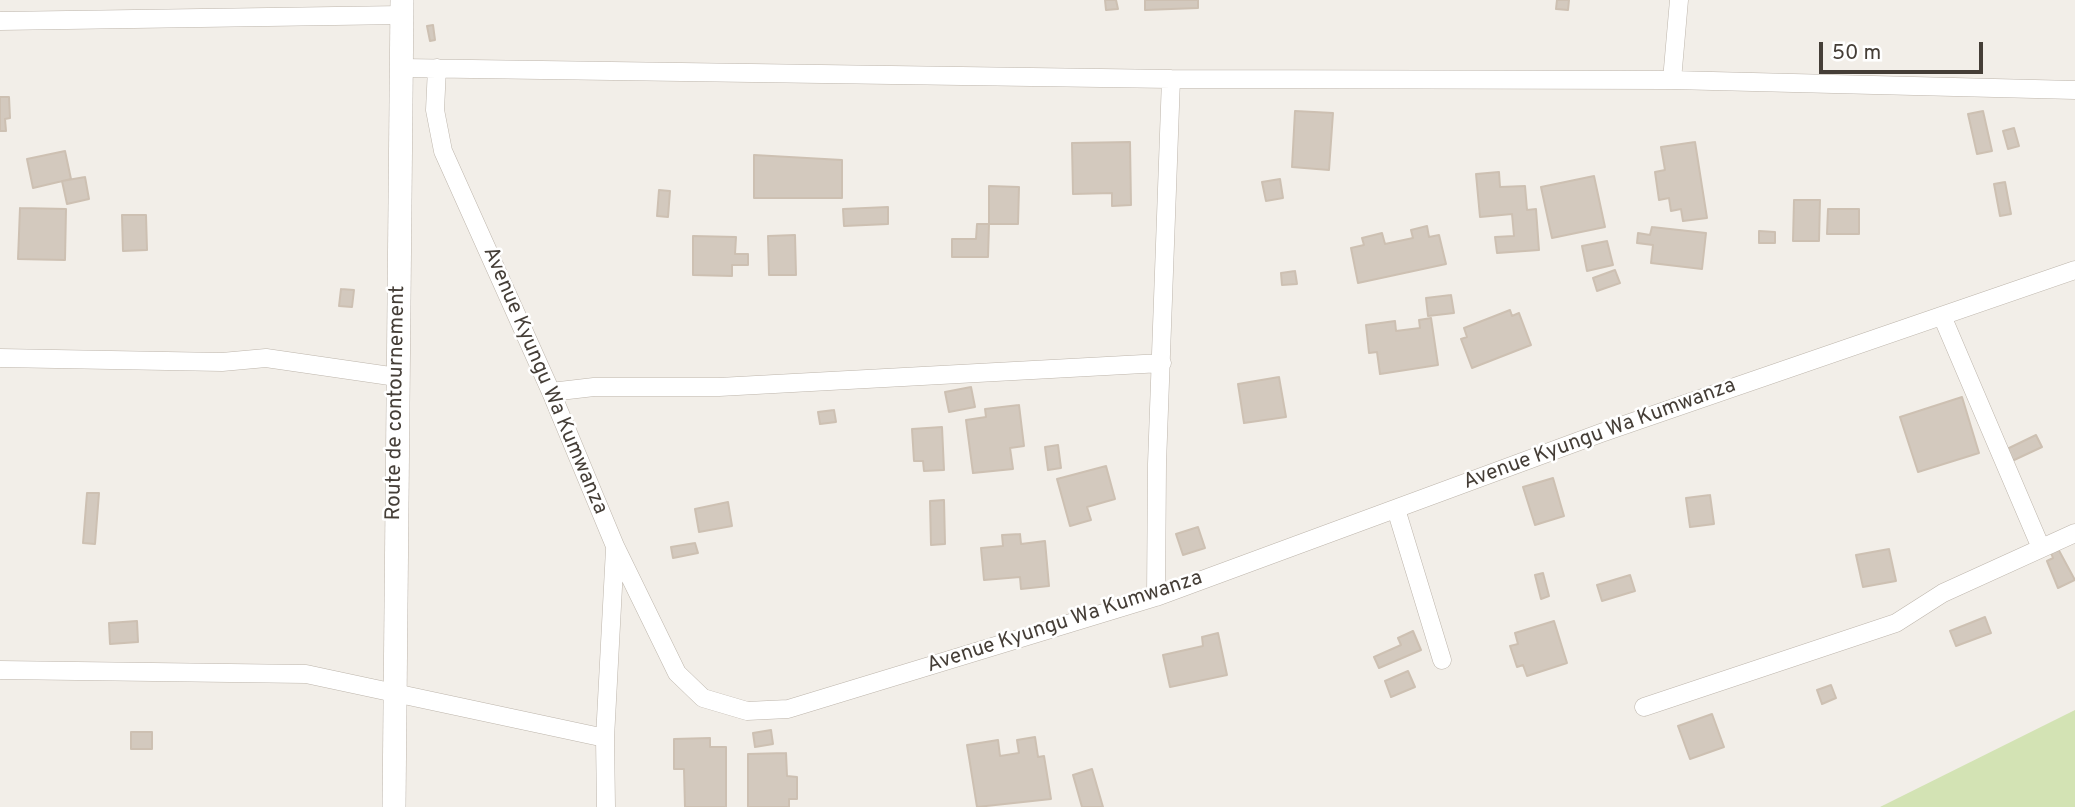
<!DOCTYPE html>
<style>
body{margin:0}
#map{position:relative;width:2075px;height:807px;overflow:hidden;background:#f2eee8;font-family:Overpass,sans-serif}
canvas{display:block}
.scale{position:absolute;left:1819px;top:42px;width:164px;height:32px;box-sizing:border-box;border:4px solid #453e37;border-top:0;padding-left:9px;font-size:21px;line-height:24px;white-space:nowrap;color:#453e37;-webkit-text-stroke:5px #fff;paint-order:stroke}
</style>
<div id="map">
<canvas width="2075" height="807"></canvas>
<div class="scale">50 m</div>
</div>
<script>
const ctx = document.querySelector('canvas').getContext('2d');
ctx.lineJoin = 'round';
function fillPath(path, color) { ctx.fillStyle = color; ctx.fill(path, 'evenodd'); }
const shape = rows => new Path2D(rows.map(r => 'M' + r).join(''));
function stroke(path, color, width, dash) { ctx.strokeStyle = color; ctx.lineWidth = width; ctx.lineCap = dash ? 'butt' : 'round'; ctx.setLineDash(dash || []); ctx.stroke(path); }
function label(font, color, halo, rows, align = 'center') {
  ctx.font = font + ' Overpass,sans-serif'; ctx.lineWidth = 5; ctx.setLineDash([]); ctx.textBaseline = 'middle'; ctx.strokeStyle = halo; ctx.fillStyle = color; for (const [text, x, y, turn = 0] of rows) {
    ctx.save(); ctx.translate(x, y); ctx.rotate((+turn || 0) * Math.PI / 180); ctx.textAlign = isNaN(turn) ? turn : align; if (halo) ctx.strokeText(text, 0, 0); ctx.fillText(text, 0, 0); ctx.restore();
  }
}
fillPath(shape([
 [2075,710,2075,807,1880,807]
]), '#d3e3b4');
const building = shape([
 [1105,0,1116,0,1118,9,1106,10,1105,0],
 [1145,0,1198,0,1198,8,1145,10,1145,0],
 [1557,0,1569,0,1568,10,1556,9,1557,0],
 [433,25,435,40,430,41,427,26,433,25],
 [0,97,9,97,10,118,5,119,6,131,0,131,0,97],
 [1295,111,1333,113,1329,170,1292,167,1295,111],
 [1983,111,1992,151,1977,154,1968,114,1983,111],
 [2014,128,2019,146,2008,149,2003,131,2014,128],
 [1130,142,1131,205,1112,206,1112,193,1073,194,1072,143,1130,142],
 [1695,142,1707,218,1683,221,1681,209,1671,211,1669,198,1659,200,1655,172,1665,170,1661,147,1695,142],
 [65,151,71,179,33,188,27,159,65,151],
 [754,155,842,160,842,198,754,198,754,155],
 [1499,172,1500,187,1525,186,1527,210,1536,209,1539,250,1497,253,1495,237,1514,236,1512,214,1480,217,1476,174,1499,172],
 [1594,176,1605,227,1552,238,1541,187,1594,176],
 [85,177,89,199,67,204,62,181,85,177],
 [1280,179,1283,198,1266,201,1262,182,1280,179],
 [2005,182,2011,214,2000,216,1994,184,2005,182],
 [989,186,1019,187,1018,224,989,224,989,186],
 [659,190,670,191,668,217,657,216,659,190],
 [1794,200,1820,200,1819,241,1793,241,1794,200],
 [888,207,888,224,844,226,843,209,888,207],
 [20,208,66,209,65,260,18,259,20,208],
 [1828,209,1859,209,1859,234,1827,234,1828,209],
 [122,215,146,215,147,250,123,251,122,215],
 [977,224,989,224,988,257,952,257,952,239,976,239,977,224],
 [1427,226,1429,237,1439,235,1446,264,1358,283,1351,248,1364,245,1362,238,1382,233,1385,244,1413,238,1411,230,1427,226],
 [1652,227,1706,233,1702,269,1651,263,1653,245,1637,243,1638,233,1650,235,1652,227],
 [1759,231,1775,232,1775,243,1759,243,1759,231],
 [795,235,796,275,769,275,768,236,795,235],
 [693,236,736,237,735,254,748,254,748,265,732,265,732,276,693,275,693,236],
 [1607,241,1613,265,1587,271,1582,246,1607,241],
 [1615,270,1620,283,1597,291,1593,278,1615,270],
 [1295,271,1297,284,1282,285,1281,273,1295,271],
 [341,289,354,290,352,307,339,306,341,289],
 [1451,295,1454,313,1428,316,1426,298,1451,295],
 [1510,310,1512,316,1519,313,1531,345,1472,368,1461,339,1467,337,1464,328,1510,310],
 [1431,318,1438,365,1380,374,1377,352,1369,353,1366,325,1395,321,1396,331,1420,328,1419,320,1431,318],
 [1279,377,1286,417,1244,423,1238,384,1279,377],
 [971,387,975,407,949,412,945,392,971,387],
 [1962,397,1979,453,1918,472,1900,417,1962,397],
 [1019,405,1024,446,1010,448,1013,469,973,473,966,420,986,417,985,409,1019,405],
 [834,410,836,422,820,424,818,412,834,410],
 [942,427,944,470,924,471,923,461,914,461,912,429,942,427],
 [2036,435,2042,447,2012,461,2007,449,2036,435],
 [1058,445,1061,468,1048,470,1045,447,1058,445],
 [1106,466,1115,499,1087,507,1091,520,1070,526,1057,479,1106,466],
 [1553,478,1564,516,1535,525,1523,487,1553,478],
 [87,493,99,493,95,544,83,543,87,493],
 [1710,495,1714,524,1690,527,1686,498,1710,495],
 [944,500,945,544,931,545,930,501,944,500],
 [728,502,732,526,699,532,695,509,728,502],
 [1198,527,1205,548,1183,555,1176,534,1198,527],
 [1020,534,1021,544,1045,541,1049,586,1021,589,1020,577,984,580,981,548,1003,546,1002,535,1020,534],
 [695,543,698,553,673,558,671,547,695,543],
 [2056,545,2075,580,2058,588,2047,561,2053,558,2049,548,2056,545],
 [1889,549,1896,581,1863,587,1856,555,1889,549],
 [1543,573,1549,596,1541,599,1535,575,1543,573],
 [1630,575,1635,591,1602,601,1597,585,1630,575],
 [1985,617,1991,633,1956,646,1950,631,1985,617],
 [137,621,138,642,110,644,109,623,137,621],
 [1554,621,1567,663,1527,676,1523,665,1517,667,1510,646,1518,644,1515,633,1554,621],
 [1413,631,1421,650,1379,668,1374,657,1401,645,1398,638,1413,631],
 [1218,633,1227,675,1170,687,1163,655,1203,646,1202,637,1218,633],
 [1408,671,1415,687,1391,697,1385,681,1408,671],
 [1831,685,1836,698,1822,704,1817,690,1831,685],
 [1712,714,1724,747,1690,759,1678,726,1712,714],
 [771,730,773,744,755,747,753,733,771,730],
 [131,732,152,732,152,749,131,749,131,732],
 [1035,737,1038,757,1044,756,1051,799,977,807,967,745,998,740,1000,756,1019,753,1017,740,1035,737],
 [710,738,710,747,726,747,726,807,685,807,684,769,674,769,674,739,710,738],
 [786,753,787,776,797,777,797,799,789,799,789,807,748,807,748,754,786,753],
 [1092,769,1103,807,1082,807,1073,775,1092,769]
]);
fillPath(building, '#d3c9be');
stroke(building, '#cdc0b2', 2);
const minor = shape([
 [0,21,402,15],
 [402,68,1171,79],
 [437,68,435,110,443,151,551,392,615,546,677,673,703,698,747,711,788,709,1156,597,1601,433,2075,270],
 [1672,80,2075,90],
 [1942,316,2041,548],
 [0,358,222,362,266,358,397,377],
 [551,392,594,387,719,387,1162,363],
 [1396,509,1442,660],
 [1156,597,1157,464,1171,79,1672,80,1679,0],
 [0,670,306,674,605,738],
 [1644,707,1896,623,1943,593,2075,533],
 [606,807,605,738,615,549]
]);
const tertiary = shape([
 [394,807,402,0]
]);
stroke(minor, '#bdb5ab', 19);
stroke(tertiary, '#bdb5ab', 24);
stroke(minor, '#fff', 18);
stroke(tertiary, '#fff', 23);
label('21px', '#453e37', '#fff', [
 ["Avenue Kyungu Wa Kumwanza",544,381,67],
 ["Route de contournement",397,403,-89],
 ["Avenue Kyungu Wa Kumwanza",1600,435,-20],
 ["Avenue Kyungu Wa Kumwanza",1065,623,-18]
]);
</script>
